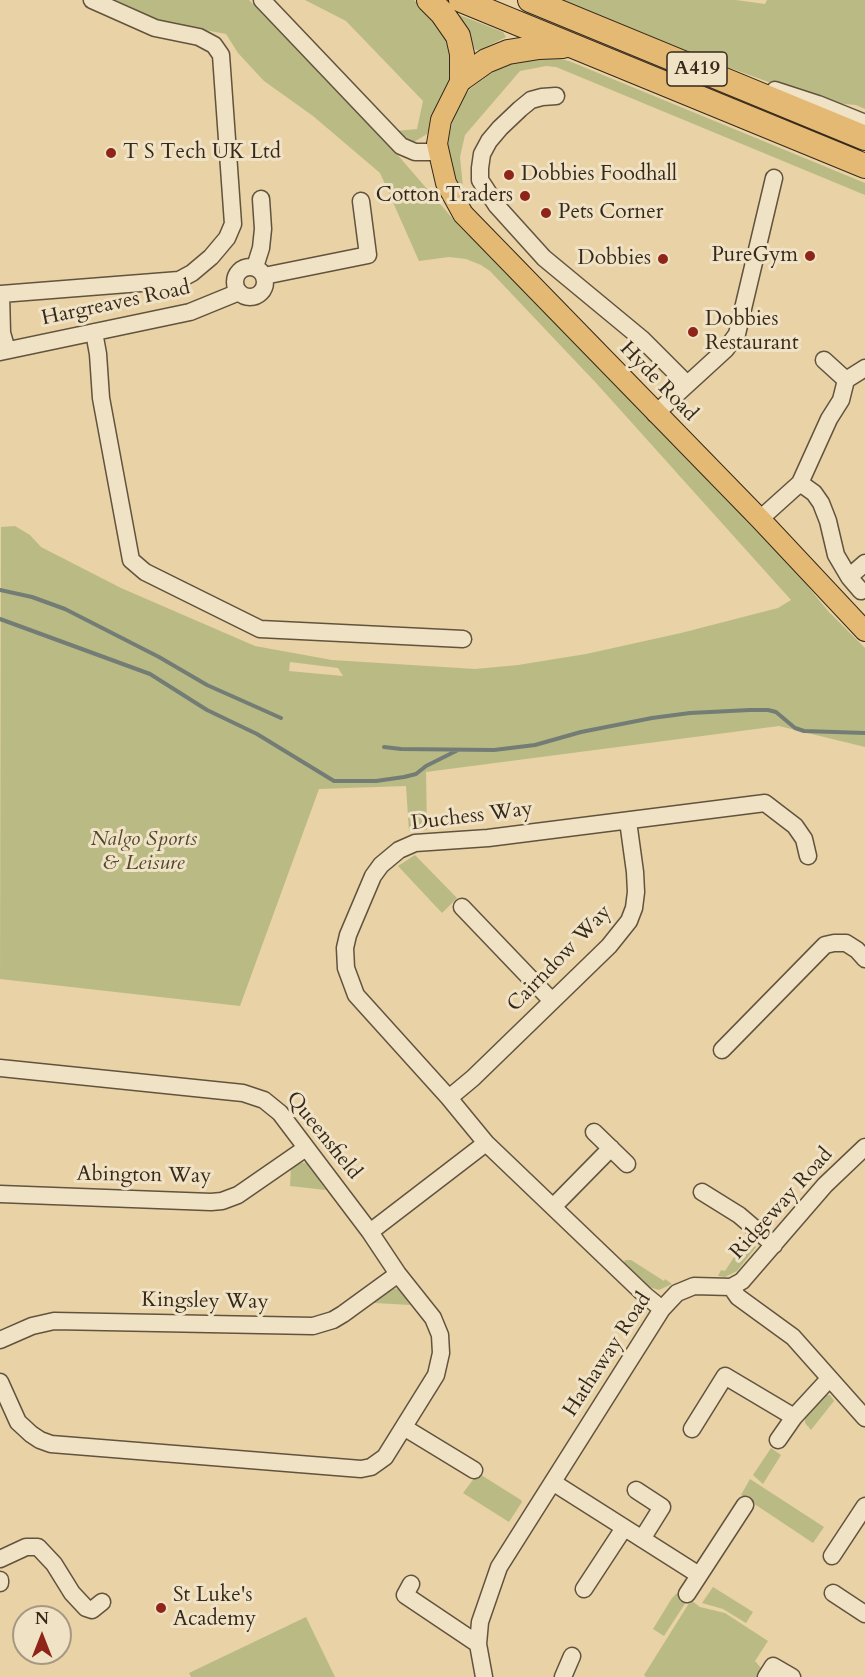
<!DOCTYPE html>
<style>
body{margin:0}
#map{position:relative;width:865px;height:1677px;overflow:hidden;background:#e8d2a6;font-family:Cardo,serif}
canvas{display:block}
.north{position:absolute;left:12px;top:1605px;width:60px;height:60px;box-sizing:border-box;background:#f0e2c5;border:2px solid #a69881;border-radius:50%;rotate:0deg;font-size:16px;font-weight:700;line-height:24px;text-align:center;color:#36291b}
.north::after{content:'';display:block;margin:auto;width:21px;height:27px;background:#8f2418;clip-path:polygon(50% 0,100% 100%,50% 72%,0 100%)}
</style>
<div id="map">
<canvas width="865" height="1677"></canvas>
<div class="north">N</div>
</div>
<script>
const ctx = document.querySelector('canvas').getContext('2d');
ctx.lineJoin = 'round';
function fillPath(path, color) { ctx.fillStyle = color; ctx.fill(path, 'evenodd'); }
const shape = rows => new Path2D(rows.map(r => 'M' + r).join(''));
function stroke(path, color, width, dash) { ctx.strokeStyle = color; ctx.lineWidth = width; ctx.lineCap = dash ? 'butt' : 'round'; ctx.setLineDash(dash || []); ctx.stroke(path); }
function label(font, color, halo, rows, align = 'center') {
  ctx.font = font + ' Cardo,serif'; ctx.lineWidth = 6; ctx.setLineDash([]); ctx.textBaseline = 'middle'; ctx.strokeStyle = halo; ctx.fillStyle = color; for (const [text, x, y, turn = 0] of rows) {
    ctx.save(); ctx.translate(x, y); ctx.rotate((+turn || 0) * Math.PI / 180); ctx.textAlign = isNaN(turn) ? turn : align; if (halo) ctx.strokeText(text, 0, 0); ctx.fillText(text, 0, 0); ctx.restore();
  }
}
fillPath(shape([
 [114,0,249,0,376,130,460,227,527,293,768,538,828,611,865,648,865,747,779,726,426,772,427,830,409,831,406,786,319,789,240,1006,0,979,1,527,15,526,30,535,41,547,121,588,255,646,332,660,475,669,518,665,586,654,681,633,778,608,791,600,597,384,490,271,481,265,466,259,449,257,419,261,380,173,313,116,264,81,238,53,226,34,163,22],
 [290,662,338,668,343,676,289,671],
 [305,0,414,0,434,16,453,45,450,78,427,134,414,142,404,141,396,131,417,129,423,101,346,21],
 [553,0,736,0,765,4,767,0,865,0,865,109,856,105,823,102,629,31],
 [457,14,503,32,506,37,480,50,475,50,471,38],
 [545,55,569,61,865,183,865,195,556,67,546,66,520,71,465,135,460,157,463,187,469,202,485,226,455,189,445,137,451,127,456,106,471,88,496,70,518,59],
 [415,855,457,898,442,913,398,866],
 [297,1162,306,1163,326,1190,290,1186,291,1167],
 [745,1240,756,1247,737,1271,725,1277,718,1276,721,1270,725,1271],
 [625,1260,631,1260,664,1281,665,1279,672,1284,659,1290,649,1287,624,1263],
 [389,1288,400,1289,410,1305,375,1303,375,1300],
 [825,1395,830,1395,834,1401,811,1430,805,1423,805,1417,811,1407],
 [771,1448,781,1455,763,1484,753,1475],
 [478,1473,521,1500,522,1502,509,1522,463,1493],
 [750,1479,824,1527,813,1543,741,1495],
 [713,1587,753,1612,746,1623,723,1609,702,1603],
 [678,1592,688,1599,664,1636,653,1629,672,1598],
 [691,1600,700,1607,725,1613,768,1641,755,1661,761,1668,758,1677,646,1677,644,1675],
 [306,1617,335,1677,191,1677,189,1673]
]), '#babb84');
stroke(shape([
 [0,590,32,597,65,609,159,657,207,685,281,718],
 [0,619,150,674,207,710,257,734,334,781,376,781,404,777,416,774,426,766,458,750],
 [384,747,401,749,494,750,535,745,581,732,652,718,690,713,750,710,768,710,776,712,795,728,804,731,865,733]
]), '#737d76', 4);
const minor = shape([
 [262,0,401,146,415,152,438,152],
 [775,90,818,104,865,123],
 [556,96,542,97,531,100,520,109,500,128,489,141,482,154,480,168,480,180,497,206,544,258,642,339,687,384],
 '235 282a15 15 0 1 1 30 0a15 15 0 1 1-30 0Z',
 [255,267,261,248,263,229,261,199],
 [264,276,368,255,361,201],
 [94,332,98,354,101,398,131,560,145,572,260,629,463,639],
 [7,350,2,333,1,294,179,280,192,273,211,257,227,238,233,224,221,55,214,45,199,37,155,28,92,0],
 [0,352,190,312,239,292],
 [824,360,846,380],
 [655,414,726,349,737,334,774,178],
 [800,483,814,493,821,503,828,521,836,555,849,577,865,563],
 [760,519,800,483,829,419,841,400,846,380,865,368],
 [849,577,861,591],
 [462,907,552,1001],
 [722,1050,825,945,834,943,846,943,857,950,865,959],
 [0,1068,243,1093,264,1100,280,1113,370,1232,398,1274,433,1318,440,1335,441,1353,436,1375,385,1457,371,1467,361,1469,51,1444,40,1440,31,1434,18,1422,0,1382],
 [449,1098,473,1078,609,946,629,921,634,908,636,892,635,872,628,821],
 [594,1132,627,1164],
 [702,1192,739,1215,774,1245],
 [0,1194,211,1202,222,1201,238,1195,306,1148],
 [553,1207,611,1148],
 [370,1232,486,1143],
 [731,1287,738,1297,793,1337,865,1418],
 [662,1309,646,1296,486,1143,449,1098,356,995,346,968,345,948,348,935,373,876,381,865,399,850,415,843,488,838,765,803,795,826,804,839,808,856],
 [0,1340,32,1326,54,1321,313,1326,333,1320,343,1314,398,1274],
 [405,1428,474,1470],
 [692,1429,725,1376,794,1417],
 [778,1440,794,1417,829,1379],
 [554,1483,699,1575],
 [636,1490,662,1507,642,1539],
 [832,1556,865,1506],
 [0,1559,26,1547,38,1547,54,1564,72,1593,86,1608,92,1610,102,1602],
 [0,1580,0,1583],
 [411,1584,405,1595,478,1644],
 [584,1589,624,1528],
 [833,1593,865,1614],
 [687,1594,745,1505],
 [484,1677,478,1644,480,1622,499,1567,662,1309,677,1293,694,1286,731,1287,742,1281,825,1185,865,1147],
 [563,1677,572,1656],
 [766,1677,773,1666,792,1677]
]);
const major = shape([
 [462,78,441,120,437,144,446,183,463,214,760,519,865,631]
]);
const highway = shape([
 [429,0,442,13,458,36,462,54,462,78],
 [461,0,865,166],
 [530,0,865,138],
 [462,78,486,61,508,52,539,47,563,46]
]);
stroke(minor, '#62533e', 19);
stroke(major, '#36291b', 22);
stroke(highway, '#36291b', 26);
stroke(minor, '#f0e2c5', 16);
stroke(major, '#e4b973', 20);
stroke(highway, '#e4b973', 24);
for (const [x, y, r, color] of [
 [111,153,6,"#8f2418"],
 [509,175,6,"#8f2418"],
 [525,196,6,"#8f2418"],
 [546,213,6,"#8f2418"],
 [810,256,6,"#8f2418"],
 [663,259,6,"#8f2418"],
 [693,332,6,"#8f2418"],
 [161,1608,6,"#8f2418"]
]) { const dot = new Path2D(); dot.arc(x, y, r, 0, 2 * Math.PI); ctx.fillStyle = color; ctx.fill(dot); stroke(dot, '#f0e2c5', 2); }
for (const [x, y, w] of [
 [697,69,60]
]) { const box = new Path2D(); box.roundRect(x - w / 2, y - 17, w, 34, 4.5); ctx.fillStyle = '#f0e2c5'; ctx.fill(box); stroke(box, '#36291b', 1.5); }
label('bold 20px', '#36291b', null, [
 ["A419",697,69]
]);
label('21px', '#36291b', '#f0e2c5', [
 ["T S Tech UK Ltd",123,153],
 ["Dobbies Foodhall",521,175],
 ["Cotton Traders",513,196,"right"],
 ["Pets Corner",558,213],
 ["PureGym",798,256,"right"],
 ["Dobbies",651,259,"right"],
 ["Dobbies",705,320],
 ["Restaurant",705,344],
 ["St Luke's",173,1596],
 ["Academy",173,1620]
], 'left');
label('21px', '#36291b', '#f0e2c5', [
 ["Hargreaves Road",116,304,-12],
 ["Hyde Road",658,382,46],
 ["Duchess Way",472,817,-7],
 ["Cairndow Way",560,959,-46],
 ["Queensfield",323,1136,51],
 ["Abington Way",144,1176,1],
 ["Ridgeway Road",782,1204,-48],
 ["Kingsley Way",205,1302,1],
 ["Hathaway Road",608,1355,-57]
]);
label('italic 21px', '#504630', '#f0e2c5', [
 ["Nalgo Sports",144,840],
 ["& Leisure",144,864]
]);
</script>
